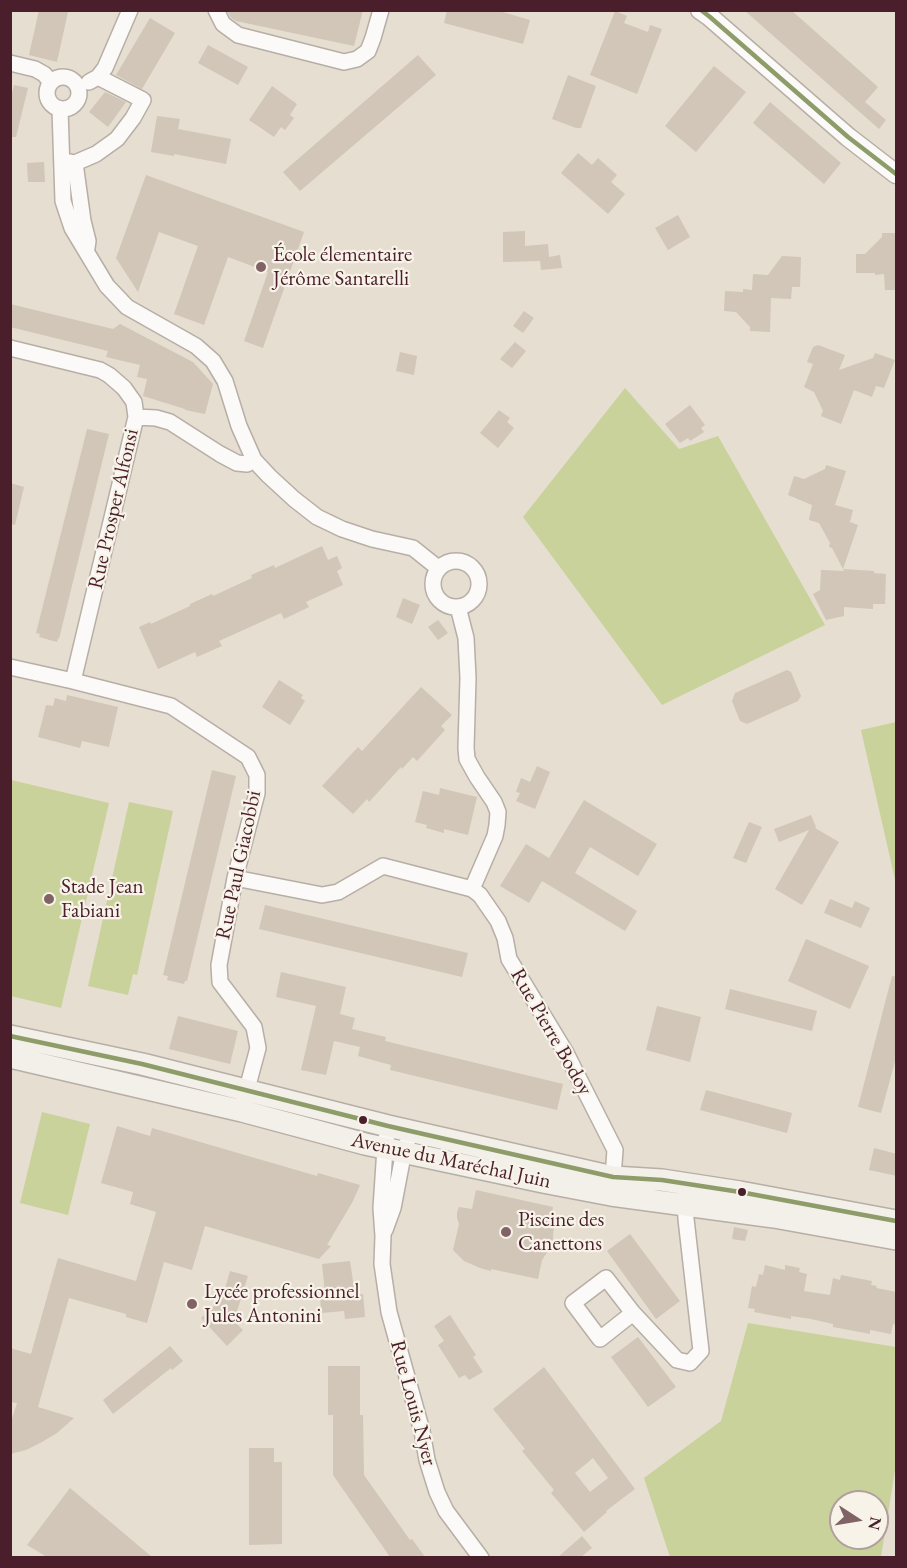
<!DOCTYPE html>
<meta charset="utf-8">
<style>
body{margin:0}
#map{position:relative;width:907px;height:1568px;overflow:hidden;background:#e6ded0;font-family:"EB Garamond",serif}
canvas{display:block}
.frame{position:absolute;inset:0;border:12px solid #4a1f2b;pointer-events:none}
.north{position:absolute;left:829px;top:1490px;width:60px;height:60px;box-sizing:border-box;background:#f7f3e8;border:2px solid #b29e9c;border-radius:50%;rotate:102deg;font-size:16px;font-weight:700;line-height:24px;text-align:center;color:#4a1f2b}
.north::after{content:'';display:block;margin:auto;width:21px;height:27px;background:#816265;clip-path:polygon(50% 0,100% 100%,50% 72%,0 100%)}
</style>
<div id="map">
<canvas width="907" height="1568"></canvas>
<div class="frame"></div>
<div class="north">N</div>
</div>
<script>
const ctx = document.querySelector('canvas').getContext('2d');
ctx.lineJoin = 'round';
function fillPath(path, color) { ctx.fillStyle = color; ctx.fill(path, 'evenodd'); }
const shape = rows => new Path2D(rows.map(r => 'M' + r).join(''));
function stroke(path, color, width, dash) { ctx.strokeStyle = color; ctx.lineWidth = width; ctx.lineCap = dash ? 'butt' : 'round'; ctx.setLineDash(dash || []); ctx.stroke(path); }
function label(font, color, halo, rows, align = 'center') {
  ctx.font = font + ' "EB Garamond",serif'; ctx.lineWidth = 4.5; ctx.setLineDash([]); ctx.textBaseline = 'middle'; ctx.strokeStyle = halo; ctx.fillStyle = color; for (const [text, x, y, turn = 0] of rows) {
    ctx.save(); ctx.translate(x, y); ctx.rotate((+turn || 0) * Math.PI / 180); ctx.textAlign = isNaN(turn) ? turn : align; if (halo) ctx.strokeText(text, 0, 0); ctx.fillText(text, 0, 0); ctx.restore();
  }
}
fillPath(shape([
 [625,388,679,449,718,436,825,625,662,705,523,517],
 [896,722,896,884,861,730],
 [11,780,109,803,61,1008,11,996],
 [129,802,173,811,137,975,133,974,128,995,88,986],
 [42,1112,90,1124,68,1215,20,1203],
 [748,1323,896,1347,896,1464,881,1557,670,1557,644,1478,721,1421],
 [841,1502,877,1502,877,1538,841,1538]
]), '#c9d29a');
fillPath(shape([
 [39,10,59,10,68,12,57,62,29,55],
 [227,10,363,10,354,46,236,21,231,18],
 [447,10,496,10,530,20,523,44,444,23],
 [744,10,791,10,878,87,865,102,886,120,879,129],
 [615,11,627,16,624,23,648,32,650,25,662,29,637,94,590,75],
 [150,18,175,33,142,89,116,75],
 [208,45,248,67,238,85,198,63],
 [418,55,436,75,300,191,283,172],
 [714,66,746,92,696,152,665,126],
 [568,75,596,86,581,128,576,128,552,119],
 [14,85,28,88,16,137,10,137,10,102],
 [272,86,297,104,290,115,294,118,285,130,281,127,274,137,249,120],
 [105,92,126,102,108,127,89,112],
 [770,102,841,163,824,184,753,123],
 [157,116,180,119,178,129,231,139,226,164,174,154,174,156,151,152],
 [578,153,592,165,598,158,617,175,611,182,625,194,608,214,561,173],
 [44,162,45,182,28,182,27,163],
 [146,175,304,232,263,348,244,341,268,272,228,257,204,325,174,314,198,246,159,232,138,292,116,258],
 [678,215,690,237,668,250,655,228],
 [525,231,525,246,548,244,549,257,560,255,562,268,541,270,540,261,503,262,503,232],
 [882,233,897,233,897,290,885,290,884,274,875,275,875,273,856,273,856,254,865,254,882,237],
 [782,256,801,257,800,287,792,287,791,299,771,298,770,332,750,331,750,327,736,312,724,311,725,291,743,292,743,289,752,290,753,274,768,275],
 [10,304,113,329,120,324,193,362,213,384,205,414,185,410,185,409,143,396,147,379,137,377,140,365,106,357,108,351,10,327],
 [524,311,534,318,523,333,513,326],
 [515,342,526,351,512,368,500,359],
 [818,345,845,355,839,370,873,358,875,353,895,360,884,388,876,386,872,397,854,390,841,424,821,416,823,411,814,392,804,387,813,364,807,362,813,347],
 [400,352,417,356,414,375,396,371],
 [690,405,705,425,701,428,704,432,690,441,688,438,680,443,665,424],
 [499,410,510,418,507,422,514,428,498,448,480,433],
 [87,429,109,434,59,639,58,638,57,642,39,637,40,634,36,633],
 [826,465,846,471,835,505,853,510,850,522,858,525,843,569,874,571,874,573,886,574,885,604,873,604,873,609,844,607,844,616,826,620,813,594,820,590,821,570,844,571,832,548,829,547,830,543,819,523,809,520,812,505,788,495,794,476,804,479,825,469],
 [10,483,24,487,15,525,10,524],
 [322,546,328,560,337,556,342,568,337,571,343,585,306,602,309,607,284,619,281,613,219,641,222,646,197,657,195,652,158,669,139,627,150,622,151,624,190,606,190,604,212,594,213,596,252,578,251,575,274,565,275,568],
 [403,598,420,605,412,624,396,617],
 [438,620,448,633,438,640,428,627],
 [787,670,791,672,801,696,798,701,747,724,740,721,732,701,735,693],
 [279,680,303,695,301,698,305,701,290,725,262,707],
 [421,687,452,715,441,726,445,730,417,761,413,757,402,769,401,767,369,802,367,799,353,814,322,786,358,747,362,751],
 [67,695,118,707,109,747,82,741,80,748,38,737,46,705,53,706,55,698,66,701],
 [537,766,550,772,535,809,516,801,520,793,516,792,521,778,530,782],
 [212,770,236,776,187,981,185,981,184,984,167,980,168,976,163,975],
 [440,788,477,797,468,835,444,829,444,833,426,828,427,825,415,822,423,791,439,795],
 [584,800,657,844,638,876,590,847,575,873,637,911,625,931,542,881,529,903,500,886,526,844,549,858],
 [811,815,816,827,815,828,839,842,802,905,775,889,809,830,779,842,774,829],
 [749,822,762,827,746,863,733,858],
 [830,899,852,908,855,901,870,908,861,928,824,913],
 [265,905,468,953,462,977,259,929],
 [806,939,869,966,850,1009,788,981],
 [281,972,346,987,340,1014,355,1018,352,1029,386,1037,385,1041,563,1084,557,1110,390,1070,391,1065,358,1056,360,1047,334,1041,326,1075,301,1070,316,1006,276,997],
 [892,976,897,977,897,1054,881,1113,858,1107],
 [730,989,817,1011,812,1031,725,1009],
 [657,1006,701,1017,690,1062,646,1050],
 [178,1016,238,1031,230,1064,169,1049],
 [706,1090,792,1113,787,1133,700,1110],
 [117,1126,150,1136,152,1128,317,1176,318,1173,360,1185,353,1201,327,1245,331,1246,319,1259,205,1226,192,1270,164,1262,147,1323,126,1317,126,1314,69,1298,38,1407,74,1418,57,1433,42,1442,26,1450,10,1454,10,1425,17,1403,10,1402,10,1348,31,1354,58,1258,136,1281,156,1212,130,1204,133,1192,101,1183],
 [874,1148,897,1154,897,1176,869,1170],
 [476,1190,553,1207,552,1214,554,1224,553,1238,550,1248,542,1260,538,1279,491,1269,491,1271,480,1268,464,1261,453,1250,459,1224,457,1218,457,1212,459,1207,472,1209],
 [734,1227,748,1230,745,1241,732,1239],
 [630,1234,680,1301,656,1319,607,1251],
 [350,1261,354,1288,357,1288,358,1295,363,1294,365,1317,345,1319,344,1311,321,1313,320,1294,325,1293,322,1264],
 [765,1265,785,1270,785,1265,800,1268,799,1272,807,1274,804,1291,830,1295,833,1278,840,1280,841,1275,872,1281,871,1285,877,1286,876,1288,897,1292,897,1325,893,1324,891,1334,870,1330,870,1334,833,1327,833,1324,811,1319,791,1316,791,1319,754,1312,755,1309,748,1308,752,1286,756,1287,759,1274,763,1275],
 [230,1271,248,1276,234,1321,243,1330,227,1346,201,1318,222,1299],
 [450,1315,476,1355,473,1357,483,1372,469,1380,465,1375,459,1378,438,1345,444,1341,434,1326],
 [638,1337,676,1387,648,1407,611,1357],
 [170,1346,183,1361,172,1370,171,1368,113,1414,103,1400],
 [328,1366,360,1366,360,1415,363,1415,364,1475,410,1540,412,1539,425,1557,390,1557,333,1475,333,1415,328,1415],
 [544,1367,635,1489,606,1511,607,1512,584,1532,551,1493,554,1490,522,1451,525,1449,493,1409],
 [593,1458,608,1478,590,1492,575,1473],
 [249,1448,274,1448,274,1462,282,1462,282,1544,249,1545],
 [70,1488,152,1557,47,1557,27,1545],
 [582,1536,592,1548,581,1557,558,1557]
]), '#d1c6b8');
const minor = shape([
 [216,10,223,24,238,35,344,62,357,59,368,51,373,38,381,10],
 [10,63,35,69,44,74,51,82],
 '47 93a16 16 0 1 1 32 0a16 16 0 1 1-32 0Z',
 [89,82,98,77,105,68,130,10],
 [60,109,63,201,72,228,107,286,127,307,196,346,213,361,225,381,239,426,254,460,269,476,294,499,317,517,342,529,372,539,413,548,438,568],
 [65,161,75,163,83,221,88,241,87,248],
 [75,163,96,154,117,139,133,118,143,100,98,77],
 [10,348,100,370,109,375,124,388,134,402,136,417,73,681],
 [136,417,156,418,170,422,220,454,237,463,247,464,254,460],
 '433 584a23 23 0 1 1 46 0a23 23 0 1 1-46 0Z',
 [458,607,466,638,468,678,466,748,467,759,477,777,494,802,498,812,497,825,495,836,472,889],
 [10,667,73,681,171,706,248,757,257,775,257,793,235,878,219,965,220,982,254,1027,258,1048,244,1100],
 [235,878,322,895,338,892,383,866,472,889,480,895,498,921,505,938,509,959,566,1053,615,1150,613,1177],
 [388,1126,385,1148,381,1208,383,1236,382,1264,389,1312,422,1431,427,1460,437,1492,446,1511,481,1558],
 [385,1230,393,1208,402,1161,407,1143],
 [633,1313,600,1339,573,1303,606,1278,633,1313,677,1360,690,1363,701,1351,686,1219,685,1196]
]);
const tertiary = shape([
 [700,10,710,17,848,137,896,174]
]);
const secondary = shape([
 [10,1036,142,1064,388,1126,613,1177,662,1180,740,1192,896,1221],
 [10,1057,242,1111,365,1144,543,1182,611,1195,774,1217,896,1239]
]);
stroke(minor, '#b7aea6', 18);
stroke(tertiary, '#b7aea6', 21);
stroke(secondary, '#b7aea6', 24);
stroke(minor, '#fbfaf8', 15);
stroke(tertiary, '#fbfaf8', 18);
stroke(secondary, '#f3f0ea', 21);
stroke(shape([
 [701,10,710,17,848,137,896,174],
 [10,1036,142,1064,388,1126,613,1177,662,1180,740,1192,896,1221]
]), '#8e9c69', 4.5);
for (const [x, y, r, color] of [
 [261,267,6,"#816265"],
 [49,899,6,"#816265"],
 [363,1120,5,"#4a1f2b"],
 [742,1192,5,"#4a1f2b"],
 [506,1232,6,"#816265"],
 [192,1304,6,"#816265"]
]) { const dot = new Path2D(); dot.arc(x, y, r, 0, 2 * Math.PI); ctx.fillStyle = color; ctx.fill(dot); stroke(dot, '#f7f3e8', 2); }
label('21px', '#4a1f2b', '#f7f3e8', [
 ["École élementaire",273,255],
 ["Jérôme Santarelli",273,279],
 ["Stade Jean",61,887],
 ["Fabiani",61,911],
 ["Piscine des",518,1220],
 ["Canettons",518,1244],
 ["Lycée professionnel",204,1292],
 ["Jules Antonini",204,1316]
], 'left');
label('21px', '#4a1f2b', '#f7f3e8', [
 ["Rue Prosper Alfonsi",114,509,-77],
 ["Rue Paul Giacobbi",239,865,-78],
 ["Rue Pierre Bodoy",551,1032,60],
 ["Avenue du Maréchal Juin",451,1161,12],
 ["Rue Louis Nyer",413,1403,75]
]);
</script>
